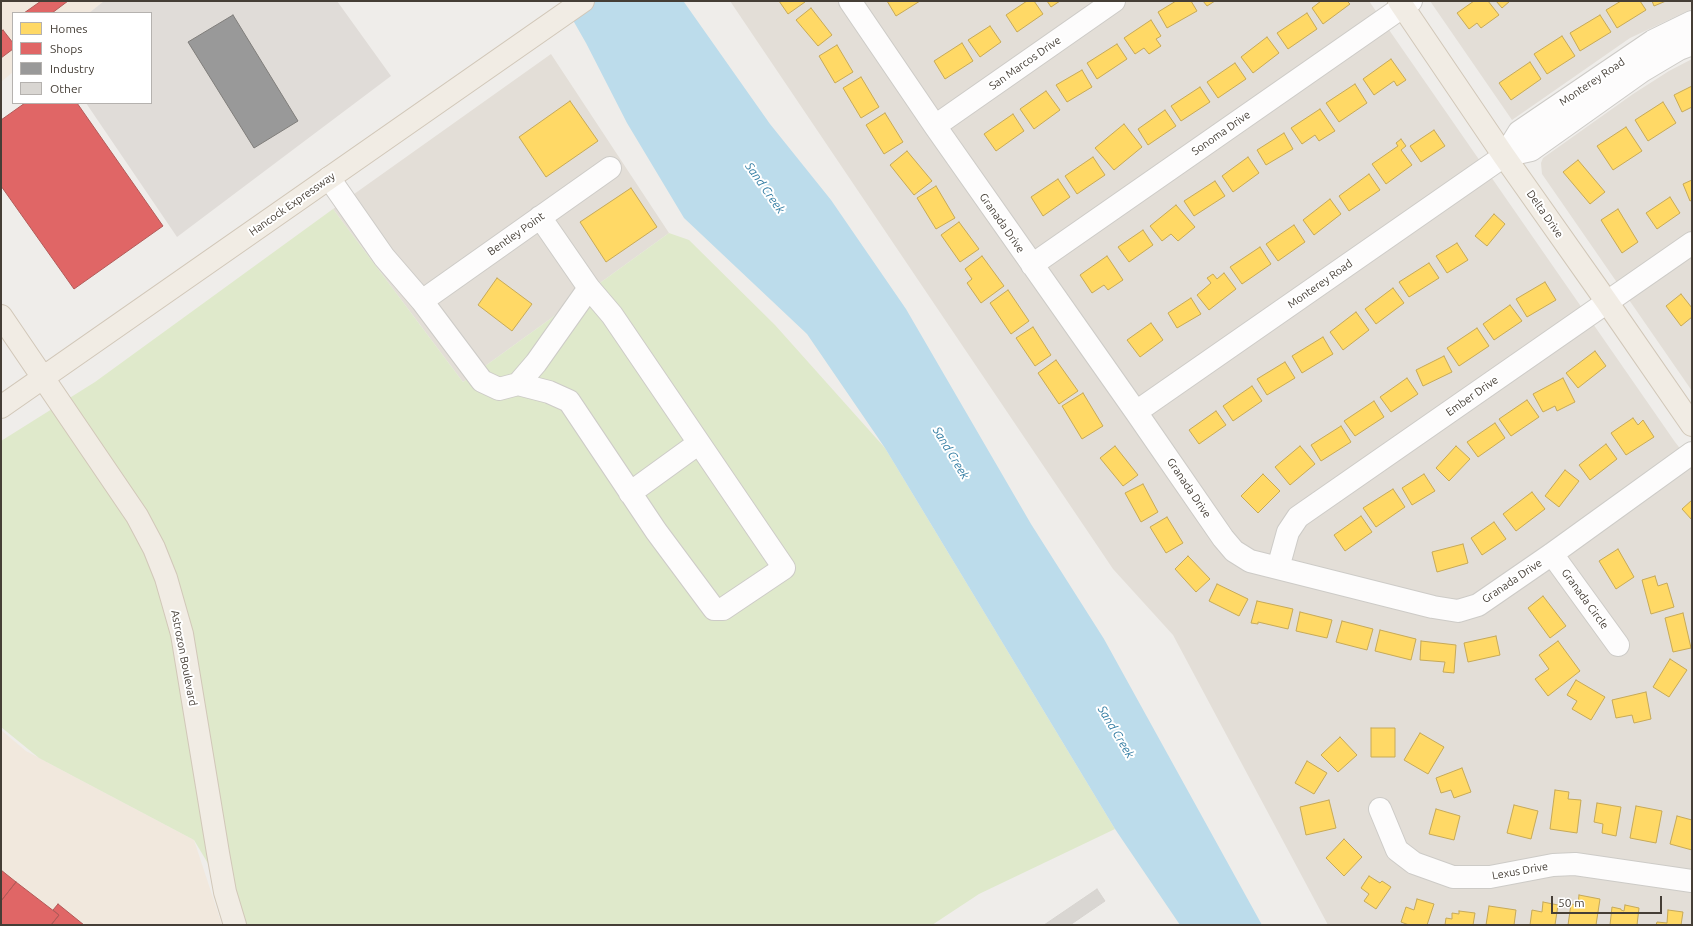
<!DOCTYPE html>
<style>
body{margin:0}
#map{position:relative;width:1693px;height:926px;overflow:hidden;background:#efedea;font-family:Ubuntu,sans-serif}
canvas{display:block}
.frame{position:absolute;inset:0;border:2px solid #453e36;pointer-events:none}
.legend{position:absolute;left:12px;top:12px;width:140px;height:92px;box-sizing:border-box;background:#fff;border:1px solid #b5b2af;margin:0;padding:5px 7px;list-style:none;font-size:12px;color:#453e36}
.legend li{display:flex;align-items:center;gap:8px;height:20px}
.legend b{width:20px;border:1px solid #b5b2af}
.scale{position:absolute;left:1551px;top:896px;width:111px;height:18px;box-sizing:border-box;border:2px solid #453e36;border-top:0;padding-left:5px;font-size:12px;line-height:14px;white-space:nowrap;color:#453e36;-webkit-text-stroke:3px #fff;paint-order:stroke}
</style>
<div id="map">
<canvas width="1693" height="926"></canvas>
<div class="frame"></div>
<ul class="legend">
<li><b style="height:11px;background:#ffd966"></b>Homes</li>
<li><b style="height:11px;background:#e06666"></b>Shops</li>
<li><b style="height:11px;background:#999"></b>Industry</li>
<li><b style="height:11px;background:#d9d6d2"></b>Other</li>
</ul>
<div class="scale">50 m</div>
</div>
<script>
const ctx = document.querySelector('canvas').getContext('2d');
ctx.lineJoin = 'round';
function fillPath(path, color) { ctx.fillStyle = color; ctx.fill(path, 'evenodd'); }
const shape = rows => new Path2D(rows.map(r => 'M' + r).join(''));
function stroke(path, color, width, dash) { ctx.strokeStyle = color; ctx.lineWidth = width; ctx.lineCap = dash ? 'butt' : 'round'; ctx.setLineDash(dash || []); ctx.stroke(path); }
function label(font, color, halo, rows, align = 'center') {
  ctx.font = font + ' Ubuntu,sans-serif'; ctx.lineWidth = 4; ctx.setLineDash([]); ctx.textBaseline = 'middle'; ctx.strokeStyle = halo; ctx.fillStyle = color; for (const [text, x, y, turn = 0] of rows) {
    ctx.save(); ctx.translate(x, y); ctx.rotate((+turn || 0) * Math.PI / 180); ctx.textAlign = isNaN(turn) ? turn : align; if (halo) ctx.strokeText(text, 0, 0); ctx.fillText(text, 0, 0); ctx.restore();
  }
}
fillPath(shape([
 [730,1,1369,1,1675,442,1692,464,1692,925,1328,925,1173,635,1113,569],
 [1430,1,1692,1,1692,9,1630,38,1512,120],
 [551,54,669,233,463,382,333,209],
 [1692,59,1692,391,1542,174,1541,163,1543,158,1633,94,1669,71]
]), '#e3ded7');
fillPath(shape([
 [1,1,104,1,89,13,13,13,13,72,1,82],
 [1,730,26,751,194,840,222,925,1,925]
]), '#f1e8dd');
fillPath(shape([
 [104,1,337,1,391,76,177,237,86,103,151,103,151,13,89,13]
]), '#e0dcd8');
fillPath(shape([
 [333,209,463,382,669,233,689,240,775,325,885,448,1115,829,979,894,932,925,237,925,225,892,194,840,39,758,1,727,1,441,95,382]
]), '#dfe9cb');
fillPath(shape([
 [562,1,684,2,770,124,831,200,906,309,1031,524,1104,639,1262,925,1180,925,1115,829,885,448,807,334,684,218,627,123,586,43]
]), '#bcdceb');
const homes = shape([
 [779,1,804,1,805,2,788,14,779,1],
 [887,1,920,1,896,16,887,1],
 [1027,1,1034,1,1043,14,1017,32,1006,15,1027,1],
 [1047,1,1060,1,1051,7,1047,1],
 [1176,1,1191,1,1197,11,1167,28,1158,12,1176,1],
 [1203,1,1215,1,1207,6,1203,1],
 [1321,1,1347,1,1350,4,1323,24,1312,8,1321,1],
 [1474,1,1488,1,1499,15,1481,28,1477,23,1469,29,1457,13,1474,1],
 [1496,1,1510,1,1502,8,1496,1],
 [1621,1,1640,1,1646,10,1617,28,1606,10,1621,1],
 [1652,1,1666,1,1654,6,1652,1],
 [811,8,832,35,818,46,796,20,811,8],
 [1307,13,1317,29,1288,49,1277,33,1307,13],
 [1600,15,1611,32,1580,51,1570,33,1600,15],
 [1151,20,1161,36,1156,39,1161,46,1149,54,1144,48,1135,54,1124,38,1151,20],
 [990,26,1001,42,980,57,968,40,990,26],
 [1562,36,1575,56,1547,74,1534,54,1562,36],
 [1267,37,1279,53,1253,73,1241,57,1267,37],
 [962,43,973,61,945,79,934,61,962,43],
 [1117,44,1127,59,1097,79,1087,63,1117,44],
 [837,45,853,72,835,83,819,56,837,45],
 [1391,59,1406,80,1397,86,1394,81,1374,95,1363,79,1391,59],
 [1530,62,1541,79,1511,100,1499,83,1530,62],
 [1235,63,1246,79,1218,98,1207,82,1235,63],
 [1082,70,1092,87,1067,102,1056,85,1082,70],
 [861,77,879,107,861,118,843,88,861,77],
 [1355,84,1367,103,1339,122,1326,103,1355,84],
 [1692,86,1692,107,1682,112,1674,95,1692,86],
 [1200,87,1210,102,1181,121,1171,106,1200,87],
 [1046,91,1060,110,1034,129,1020,109,1046,91],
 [570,101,598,141,546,177,519,137,570,101],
 [1663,102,1676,123,1648,141,1635,120,1663,102],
 [1320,109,1335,131,1319,141,1315,135,1302,144,1291,128,1320,109],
 [1165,110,1176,126,1148,145,1138,129,1165,110],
 [885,113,903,142,884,154,866,125,885,113],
 [1013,114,1024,131,996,151,984,134,1013,114],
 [1124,124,1142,147,1114,170,1095,148,1124,124],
 [1626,127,1642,151,1613,170,1597,146,1626,127],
 [1434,130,1445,146,1421,162,1410,146,1434,130],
 [1284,133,1293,149,1266,165,1257,150,1284,133],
 [1401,139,1406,146,1401,150,1412,165,1386,184,1372,164,1398,146,1396,143,1401,139],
 [907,151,932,181,914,195,890,165,907,151],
 [1093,157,1105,175,1077,194,1065,176,1093,157],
 [1248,157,1259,173,1233,192,1222,176,1248,157],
 [1578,160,1605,192,1590,204,1563,172,1578,160],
 [1369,174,1380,190,1349,211,1339,196,1369,174],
 [1058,179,1070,197,1043,216,1031,197,1058,179],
 [1692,180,1692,200,1690,201,1683,184,1692,180],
 [1215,181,1225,196,1194,216,1184,201,1215,181],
 [936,186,955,218,936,229,917,198,936,186],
 [631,188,657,227,606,262,580,222,631,188],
 [1670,197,1680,213,1657,229,1646,213,1670,197],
 [1330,199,1341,214,1314,235,1303,220,1330,199],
 [1176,205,1195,227,1178,241,1171,234,1162,241,1150,226,1176,205],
 [1618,209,1638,242,1622,253,1601,220,1618,209],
 [1494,214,1505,224,1487,246,1475,236,1494,214],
 [959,222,979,249,960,262,941,235,959,222],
 [1294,225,1305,242,1278,261,1266,244,1294,225],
 [1143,230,1153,245,1129,262,1118,247,1143,230],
 [1457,243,1468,260,1447,273,1436,256,1457,243],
 [1260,247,1271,264,1242,284,1230,267,1260,247],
 [982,256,1004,286,981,303,967,283,972,279,965,269,982,256],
 [1107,256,1123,280,1108,290,1104,285,1092,293,1080,275,1107,256],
 [1429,263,1439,278,1409,297,1399,282,1429,263],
 [1224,273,1236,289,1209,310,1197,295,1211,283,1207,278,1213,274,1217,279,1224,273],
 [497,278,532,304,512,331,478,305,497,278],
 [1545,282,1556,300,1527,317,1516,299,1545,282],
 [1393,288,1404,303,1376,324,1365,309,1393,288],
 [1008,290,1029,321,1011,334,990,303,1008,290],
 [1681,294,1692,308,1692,317,1681,326,1666,306,1681,294],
 [1191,298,1201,314,1177,328,1168,313,1191,298],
 [1510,305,1522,321,1494,340,1483,324,1510,305],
 [1356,312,1369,330,1343,350,1330,332,1356,312],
 [1151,323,1163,340,1140,357,1127,340,1151,323],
 [1033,327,1051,355,1035,366,1016,338,1033,327],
 [1477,328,1489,346,1459,366,1447,348,1477,328],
 [1323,337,1333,354,1302,373,1292,356,1323,337],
 [1595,351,1606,366,1578,388,1566,373,1595,351],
 [1444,356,1452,372,1423,386,1416,370,1444,356],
 [1056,360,1078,391,1059,404,1038,373,1056,360],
 [1285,362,1295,378,1267,395,1257,379,1285,362],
 [1407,378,1418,394,1391,412,1380,397,1407,378],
 [1563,378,1575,402,1557,411,1555,406,1543,412,1533,394,1563,378],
 [1252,386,1262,401,1233,421,1223,406,1252,386],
 [1083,393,1103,426,1082,439,1062,406,1083,393],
 [1527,400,1539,417,1511,436,1499,419,1527,400],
 [1374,401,1384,417,1355,436,1344,421,1374,401],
 [1216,411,1226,425,1199,444,1189,430,1216,411],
 [1633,418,1638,425,1643,420,1654,437,1626,455,1611,433,1633,418],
 [1495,423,1505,438,1478,457,1467,442,1495,423],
 [1341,426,1351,442,1321,461,1311,445,1341,426],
 [1606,444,1617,459,1590,480,1579,465,1606,444],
 [1115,446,1138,475,1123,486,1100,458,1115,446],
 [1300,446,1315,464,1290,485,1275,467,1300,446],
 [1456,446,1470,459,1449,481,1436,468,1456,446],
 [1565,470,1579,481,1559,507,1545,496,1565,470],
 [1263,474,1280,491,1258,513,1241,496,1263,474],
 [1424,474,1435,491,1412,505,1402,488,1424,474],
 [1143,484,1158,512,1141,522,1125,493,1143,484],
 [1393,489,1405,507,1376,527,1363,508,1393,489],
 [1532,492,1545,509,1516,531,1503,514,1532,492],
 [1692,500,1692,520,1682,509,1692,500],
 [1361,516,1372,532,1345,551,1334,535,1361,516],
 [1167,517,1183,543,1166,553,1150,527,1167,517],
 [1494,522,1506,539,1482,555,1471,538,1494,522],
 [1463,544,1468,563,1437,572,1432,552,1463,544],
 [1618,549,1634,577,1616,589,1599,561,1618,549],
 [1188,556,1210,579,1196,592,1175,569,1188,556],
 [1655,576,1658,586,1667,583,1674,607,1651,614,1642,580,1655,576],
 [1217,584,1248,599,1239,616,1209,601,1217,584],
 [1543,596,1566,626,1550,638,1528,608,1543,596],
 [1257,601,1293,609,1288,629,1258,622,1258,624,1251,623,1257,601],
 [1300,612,1332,620,1327,638,1296,631,1300,612],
 [1683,613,1691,648,1673,652,1665,618,1683,613],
 [1342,621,1373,629,1367,650,1336,642,1342,621],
 [1380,630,1416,639,1411,660,1375,651,1380,630],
 [1496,636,1500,655,1468,662,1464,643,1496,636],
 [1421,641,1456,645,1454,673,1443,672,1445,662,1420,660,1421,641],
 [1558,641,1580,671,1548,696,1535,679,1549,669,1539,655,1558,641],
 [1670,659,1687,670,1669,697,1653,687,1670,659],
 [1576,680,1605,697,1591,720,1572,709,1577,701,1567,695,1576,680],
 [1646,692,1651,719,1634,723,1632,715,1616,718,1612,700,1646,692],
 [1371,728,1395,728,1395,757,1371,757,1371,728],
 [1420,733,1444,747,1428,774,1404,760,1420,733],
 [1340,737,1357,755,1338,772,1321,755,1340,737],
 [1307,761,1327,773,1314,794,1295,783,1307,761],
 [1462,768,1471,792,1454,798,1451,790,1441,793,1436,778,1462,768],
 [1555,790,1569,792,1568,799,1581,800,1577,833,1550,829,1555,790],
 [1329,800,1336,828,1306,835,1300,807,1329,800],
 [1597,803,1621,807,1616,836,1602,833,1603,824,1594,822,1597,803],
 [1514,805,1538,811,1531,839,1507,833,1514,805],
 [1636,806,1662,811,1656,843,1630,838,1636,806],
 [1436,809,1460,816,1454,840,1429,834,1436,809],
 [1677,816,1692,820,1692,850,1670,844,1677,816],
 [1344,839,1362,857,1344,876,1326,858,1344,839],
 [1369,876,1380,883,1382,881,1391,887,1376,909,1364,901,1369,894,1361,888,1369,876],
 [1579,895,1600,899,1596,925,1568,925,1571,904,1578,905,1579,895],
 [1417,899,1434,904,1427,925,1409,925,1401,922,1406,907,1414,910,1417,899],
 [1543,902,1558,905,1555,925,1530,925,1532,910,1542,912,1543,902],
 [1625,905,1639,908,1637,925,1610,925,1612,907,1621,909,1621,910,1624,911,1625,905],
 [1489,906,1516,910,1514,925,1486,925,1489,906],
 [1668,910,1683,912,1681,925,1656,925,1657,922,1667,923,1668,910],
 [1459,911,1475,913,1473,925,1445,925,1446,918,1452,919,1452,913,1459,914,1459,911]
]);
fillPath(homes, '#ffd966');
stroke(homes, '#c7aa58', 1);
const shops = shape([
 [41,1,68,1,52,13,24,13,41,1],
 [3,30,13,43,13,49,1,58,1,32,3,30],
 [25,103,77,103,163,226,74,289,1,186,1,120,25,103],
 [1,870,16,882,1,901,1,870],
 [16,882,59,915,51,925,1,925,1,901,16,882],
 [58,904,84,925,51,925,59,915,53,910,58,904]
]);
fillPath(shops, '#e06666');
stroke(shops, '#b25a58', 1);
const industry = shape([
 [233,15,298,121,254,148,188,42,233,15]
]);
fillPath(industry, '#999');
stroke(industry, '#807e7b', 1);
const building = shape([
 [1097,889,1105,901,1070,925,1044,925,1097,889]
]);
fillPath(building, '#d9d6d2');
stroke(building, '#d7d4d0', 1);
const minor = shape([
 [850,1,935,126,1136,412,1223,538,1234,551,1250,561,1433,607,1458,611,1478,605,1552,554,1692,453],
 [935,126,1114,1],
 [1504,156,1519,132,1653,41,1692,22],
 [329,178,384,257,422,301,482,381,499,389,518,384,549,392,569,401,656,531,714,609,723,609,784,568,612,315,589,288,540,217],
 [1032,265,1411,1],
 [422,301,610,168],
 [518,384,536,363,589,288],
 [1136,412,1504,156,1531,150,1642,71,1679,49,1692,44],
 [630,493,699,443],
 [1552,554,1618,645],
 [1278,568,1288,532,1298,517,1692,243],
 [1380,809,1397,850,1414,863,1453,877,1490,877,1553,865,1575,864,1692,881]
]);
const major = shape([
 [1399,1,1504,156,1607,302,1692,425],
 [1,316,137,516,154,548,166,578,182,634,218,853,225,892,235,925],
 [1,407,583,1]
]);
stroke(minor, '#cdcbc7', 24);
stroke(major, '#d1c7b8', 24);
stroke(minor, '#fdfcfc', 22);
stroke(major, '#f1ece4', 22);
label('11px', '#453e36', '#fff', [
 ["San Marcos Drive",1025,63,-35],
 ["Monterey Road",1592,82,-34],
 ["Sonoma Drive",1221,133,-35],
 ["Hancock Expressway",292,204,-35],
 ["Delta Drive",1545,214,55],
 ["Granada Drive",1002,223,55],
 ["Bentley Point",516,234,-35],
 ["Monterey Road",1320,284,-35],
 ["Ember Drive",1472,396,-35],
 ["Granada Drive",1189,488,56],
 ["Granada Drive",1512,581,-34],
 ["Granada Circle",1585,599,54],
 ["Astrozon Boulevard",184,658,79],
 ["Lexus Drive",1520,871,-10]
]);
label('italic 12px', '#337da3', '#fff', [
 ["Sand Creek",765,188,55],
 ["Sand Creek",951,453,59],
 ["Sand Creek",1116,732,59]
]);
</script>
